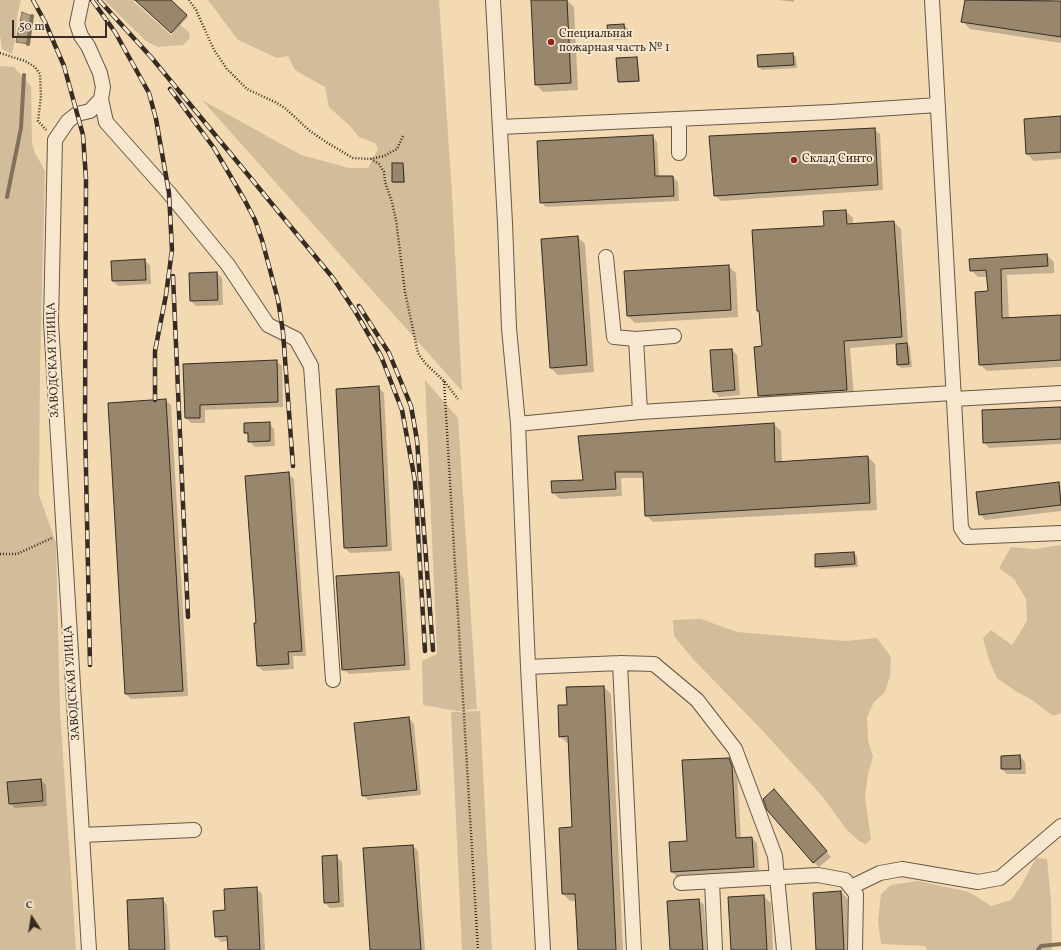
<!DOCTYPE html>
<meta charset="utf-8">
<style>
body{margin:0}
#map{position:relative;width:1061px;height:950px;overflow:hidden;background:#f3dab3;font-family:Vollkorn,serif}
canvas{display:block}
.north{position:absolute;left:12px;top:898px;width:40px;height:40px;-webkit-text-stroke:3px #f7e7ce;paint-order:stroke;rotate:348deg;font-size:11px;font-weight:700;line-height:16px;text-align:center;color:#362c21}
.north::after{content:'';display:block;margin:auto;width:14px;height:18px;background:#362c21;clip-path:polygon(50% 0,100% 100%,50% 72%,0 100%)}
.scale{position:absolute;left:12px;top:20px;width:95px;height:18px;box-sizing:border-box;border:2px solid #362c21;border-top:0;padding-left:5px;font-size:12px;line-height:14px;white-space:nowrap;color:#362c21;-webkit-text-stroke:3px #f7e7ce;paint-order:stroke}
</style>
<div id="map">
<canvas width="1061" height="950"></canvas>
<div class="north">С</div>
<div class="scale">50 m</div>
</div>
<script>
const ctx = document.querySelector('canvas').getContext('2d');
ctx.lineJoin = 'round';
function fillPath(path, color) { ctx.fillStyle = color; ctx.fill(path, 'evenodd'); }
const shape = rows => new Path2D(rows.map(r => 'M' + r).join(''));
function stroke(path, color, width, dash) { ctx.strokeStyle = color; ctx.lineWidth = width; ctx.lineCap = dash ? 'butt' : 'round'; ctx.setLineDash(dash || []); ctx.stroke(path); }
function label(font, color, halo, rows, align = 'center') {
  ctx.font = font + ' Vollkorn,serif'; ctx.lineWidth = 4; ctx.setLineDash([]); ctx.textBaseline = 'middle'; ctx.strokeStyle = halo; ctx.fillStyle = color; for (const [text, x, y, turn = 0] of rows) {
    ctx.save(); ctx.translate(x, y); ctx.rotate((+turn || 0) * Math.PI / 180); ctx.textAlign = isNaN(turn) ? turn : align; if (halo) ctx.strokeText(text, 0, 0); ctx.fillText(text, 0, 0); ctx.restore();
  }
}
fillPath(shape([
 [0,0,21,0,17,16,16,34,12,54,2,49,0,35],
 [104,0,135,0,134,2,171,35,180,25,189,32,190,38,183,45,158,47,146,41],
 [208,0,439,0,452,194,462,391,202,100,301,155,349,168,368,168,378,149,375,143,359,137,350,126,329,107,325,87,295,70,288,56,277,58,238,40],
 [0,66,14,67,31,86,32,143,35,153,45,171,40,367,39,495,56,543,60,711,76,950,0,950],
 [425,380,458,418,477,709,457,711,423,705,422,661,437,654],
 [1061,545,1061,713,1053,716,1032,700,1014,690,997,678,989,660,983,638,991,630,1012,645,1027,621,1026,599,1014,579,999,568,1011,547,1034,549],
 [701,619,737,632,845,641,877,638,891,657,890,676,885,692,874,702,867,717,868,740,873,757,868,774,865,798,871,839,866,844,859,841,846,829,822,796,761,729,693,659,674,636,673,620],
 [480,711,492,950,462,950,451,712],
 [1036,858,1047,859,1051,899,1052,950,927,950,925,946,881,944,878,922,881,894,891,885,918,881,969,892,991,906,1011,900,1021,886]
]), '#d3bc9a');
const water = shape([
 [22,12,32,16,28,44,16,42,22,12]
]);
fillPath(water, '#b39f81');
stroke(water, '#81715b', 1);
fillPath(shape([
 [139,0,169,0,188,17,173,33,139,3],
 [555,0,567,0,574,7,578,90,543,92,536,84],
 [778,0,794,0,794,2],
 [966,0,1050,0,1061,2,1061,43,970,29,962,21],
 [624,25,629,30,630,39,614,40,609,35,608,26],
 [793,54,796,57,797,68,762,70,759,67],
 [637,58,638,59,640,82,620,83,619,82],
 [1061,117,1061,159,1034,161,1027,154],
 [874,129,880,134,883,190,721,201,715,195],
 [652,136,657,142,659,177,673,177,678,182,679,201,546,207,541,202],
 [403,164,404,165,405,183,395,183,393,182],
 [846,211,853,218,853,225,894,222,901,229,908,343,907,343,910,347,912,367,901,368,898,365,897,344,850,348,854,397,766,403,759,396,763,347,760,313,758,310,825,227],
 [578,237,585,244,594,372,558,375,551,368],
 [1047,255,1054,262,1054,273,1007,275,1009,319,1061,316,1061,367,987,371,980,364,989,292,988,277,978,277,971,270],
 [145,260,150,266,151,284,118,286,113,281],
 [728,266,736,273,738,317,635,323,628,316],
 [217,273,222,278,223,305,196,306,191,301],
 [732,350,737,355,740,395,719,397,714,391],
 [276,361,282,366,283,407,205,410,205,423,191,423,186,418,184,365],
 [378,387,384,393,392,551,350,553,345,548],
 [165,400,171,405,188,696,131,699,126,694],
 [1061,408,1061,444,989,448,984,442],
 [269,423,274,429,275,446,255,447,249,441,249,436,245,433],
 [774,424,781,431,782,462,868,457,875,464,877,510,653,522,646,515,644,478,621,478,622,496,560,499,552,492,584,480,579,437],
 [288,474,294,479,306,656,293,656,294,669,263,671,258,666,257,624],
 [1058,483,1061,486,1061,511,985,520,980,514],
 [854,553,857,556,858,567,820,569,816,566,816,555],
 [399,573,404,579,410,670,349,674,343,669],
 [604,687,611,694,623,950,579,950,577,901,570,901,563,894,573,828,569,743,567,743,560,736,568,706],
 [409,718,414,724,421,795,368,800,363,795],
 [1020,756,1025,762,1026,774,1007,774,1002,769],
 [729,759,734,764,737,772,741,839,752,838,757,843,759,872,677,877,672,872],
 [41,780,46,785,47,806,15,808,10,803],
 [779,796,831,857,819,867,813,862],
 [413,846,418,851,425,950,371,950],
 [336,856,342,862,344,907,330,908,325,903],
 [256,888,262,894,265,950,229,950,228,941,221,942,216,936,226,911],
 [841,892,848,899,851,950,817,950],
 [763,896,771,903,773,950,732,950],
 [162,899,167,905,170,950,130,950],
 [699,900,704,905,707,950,671,950]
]), '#0003');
stroke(shape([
 [28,44,32,16],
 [7,197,21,128,24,75],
 [1038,950,1041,946,1061,944]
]), '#81715b', 4);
const building = shape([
 [135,0,171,0,187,15,171,33,135,0],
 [531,0,567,0,571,83,535,85,531,0],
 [965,0,1061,1,1061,37,961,22,965,0],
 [624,24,625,34,608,35,607,25,624,24],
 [793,53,794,65,758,67,757,55,793,53],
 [637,57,639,81,618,82,616,58,637,57],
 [1061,116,1061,152,1026,154,1024,119,1061,116],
 [875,128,878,185,714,196,709,136,875,128],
 [653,135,655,176,673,176,674,196,540,203,537,141,653,135],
 [392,163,403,163,404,182,392,182,392,163],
 [846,210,847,224,894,221,902,337,844,341,847,390,758,396,754,347,762,346,759,311,757,311,752,230,824,226,823,211,846,210],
 [578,236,587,365,550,368,541,239,578,236],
 [1047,254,1048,266,1001,269,1002,318,1061,315,1061,360,979,365,975,292,988,291,986,270,970,271,969,259,1047,254],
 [145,259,146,280,112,281,111,261,145,259],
 [729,265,731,310,627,316,624,271,729,265],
 [217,272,218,300,190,301,189,273,217,272],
 [907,343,909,364,897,365,896,344,907,343],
 [732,349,735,390,713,392,710,350,732,349],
 [277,360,278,402,200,405,200,418,185,418,183,364,277,360],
 [379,386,387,546,344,548,336,389,379,386],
 [166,399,183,691,125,694,108,403,166,399],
 [1061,407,1061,439,983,443,982,410,1061,407],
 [270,422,270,441,248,442,248,433,244,433,244,423,270,422],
 [774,423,775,462,868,456,870,503,645,516,643,472,615,472,616,489,552,493,551,481,583,480,578,436,774,423],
 [289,472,302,651,288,652,289,664,257,666,254,623,256,623,245,476,289,472],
 [1059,482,1061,505,979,515,976,492,1059,482],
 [854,552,855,564,815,567,815,554,854,552],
 [399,572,405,665,342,670,336,576,399,572],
 [604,686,616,950,578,950,575,894,562,894,559,828,572,827,568,736,559,737,558,705,567,705,566,687,604,686],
 [409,717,417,790,362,796,354,723,409,717],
 [1020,755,1021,769,1001,769,1001,756,1020,755],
 [729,758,732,766,736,838,752,837,754,867,671,872,669,842,687,841,682,760,729,758],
 [41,779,43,801,9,804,7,782,41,779],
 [774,789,827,851,813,863,767,810,763,799,774,789],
 [413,845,421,950,370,950,363,848,413,845],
 [337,855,339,902,324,903,322,856,337,855],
 [257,887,260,950,228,950,227,936,215,937,213,911,225,910,224,889,257,887],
 [841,891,844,950,816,950,813,893,841,891],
 [764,895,767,950,731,950,728,897,764,895],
 [163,898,165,950,129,950,127,900,163,898],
 [699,899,703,950,670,950,667,901,699,899]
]);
fillPath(building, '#98866d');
stroke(building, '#362c21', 1);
const minor = shape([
 [82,0,77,24,81,36,88,46,100,73,103,87,101,99,90,111,77,114,68,121,55,140,51,322,89,950],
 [493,0,505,223,509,328,518,424,528,667,543,950],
 [932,0,961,528,967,537,1061,533],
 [101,99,106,122,169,193,228,265,268,325,296,339,311,366,333,680],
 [500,127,831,112,938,105],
 [679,153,679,119],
 [606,257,614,337,636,339,674,336],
 [636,339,640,412],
 [954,399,1061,393],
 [518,424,640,412,953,393],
 [620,663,634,950],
 [528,667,620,663,654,664,697,700,735,749,775,856,784,950],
 [82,835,194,830],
 [712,881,715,950],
 [681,883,818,875,845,880,856,894,855,950],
 [851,887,880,873,902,869,978,882,1000,878,1061,826]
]);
stroke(minor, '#655846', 16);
stroke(shape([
 [189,0,196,10,214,50,227,69,247,89,275,102,285,108,310,131,326,142,353,158,370,159,384,156,397,149,403,136],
 [0,53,25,61,35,67,40,74,41,96,38,121,46,130],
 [371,159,379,164,384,172,385,182,392,202,396,220,405,292,418,353,425,363,444,381,458,399],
 [444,381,478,950],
 [0,554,17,554,52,538]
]), '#362c21', 2.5, [1, 2]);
stroke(minor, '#f7e7ce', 14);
const rail = shape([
 [33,0,45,22,64,66,83,135,86,179,85,422,90,665],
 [92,0,115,32,149,93,156,119,169,193,172,250,166,295,155,351,155,400],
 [99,0,151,57,333,278,355,311,381,356,402,410,415,481,425,651],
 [170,89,214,148,244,199,255,220,262,240,278,300,283,332,293,466],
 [173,276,188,617],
 [359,306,389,353,411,406,417,440,433,650]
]);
stroke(rail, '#362c21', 4.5);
stroke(rail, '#f7e7ce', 3, [9]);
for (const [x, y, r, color] of [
 [551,42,4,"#8f2418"],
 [794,160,4,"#8f2418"]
]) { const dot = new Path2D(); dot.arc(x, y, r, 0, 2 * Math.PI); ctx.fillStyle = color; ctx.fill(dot); stroke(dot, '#f7e7ce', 1.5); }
label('12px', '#362c21', '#f7e7ce', [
 ["Специальная",559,35],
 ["пожарная часть № 1",559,49],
 ["Склад Синто",802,160]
], 'left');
label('12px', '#362c21', '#f7e7ce', [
 ["ЗАВОДСКАЯ УЛИЦА",54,360,-92],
 ["ЗАВОДСКАЯ УЛИЦА",73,683,-94]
]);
</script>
